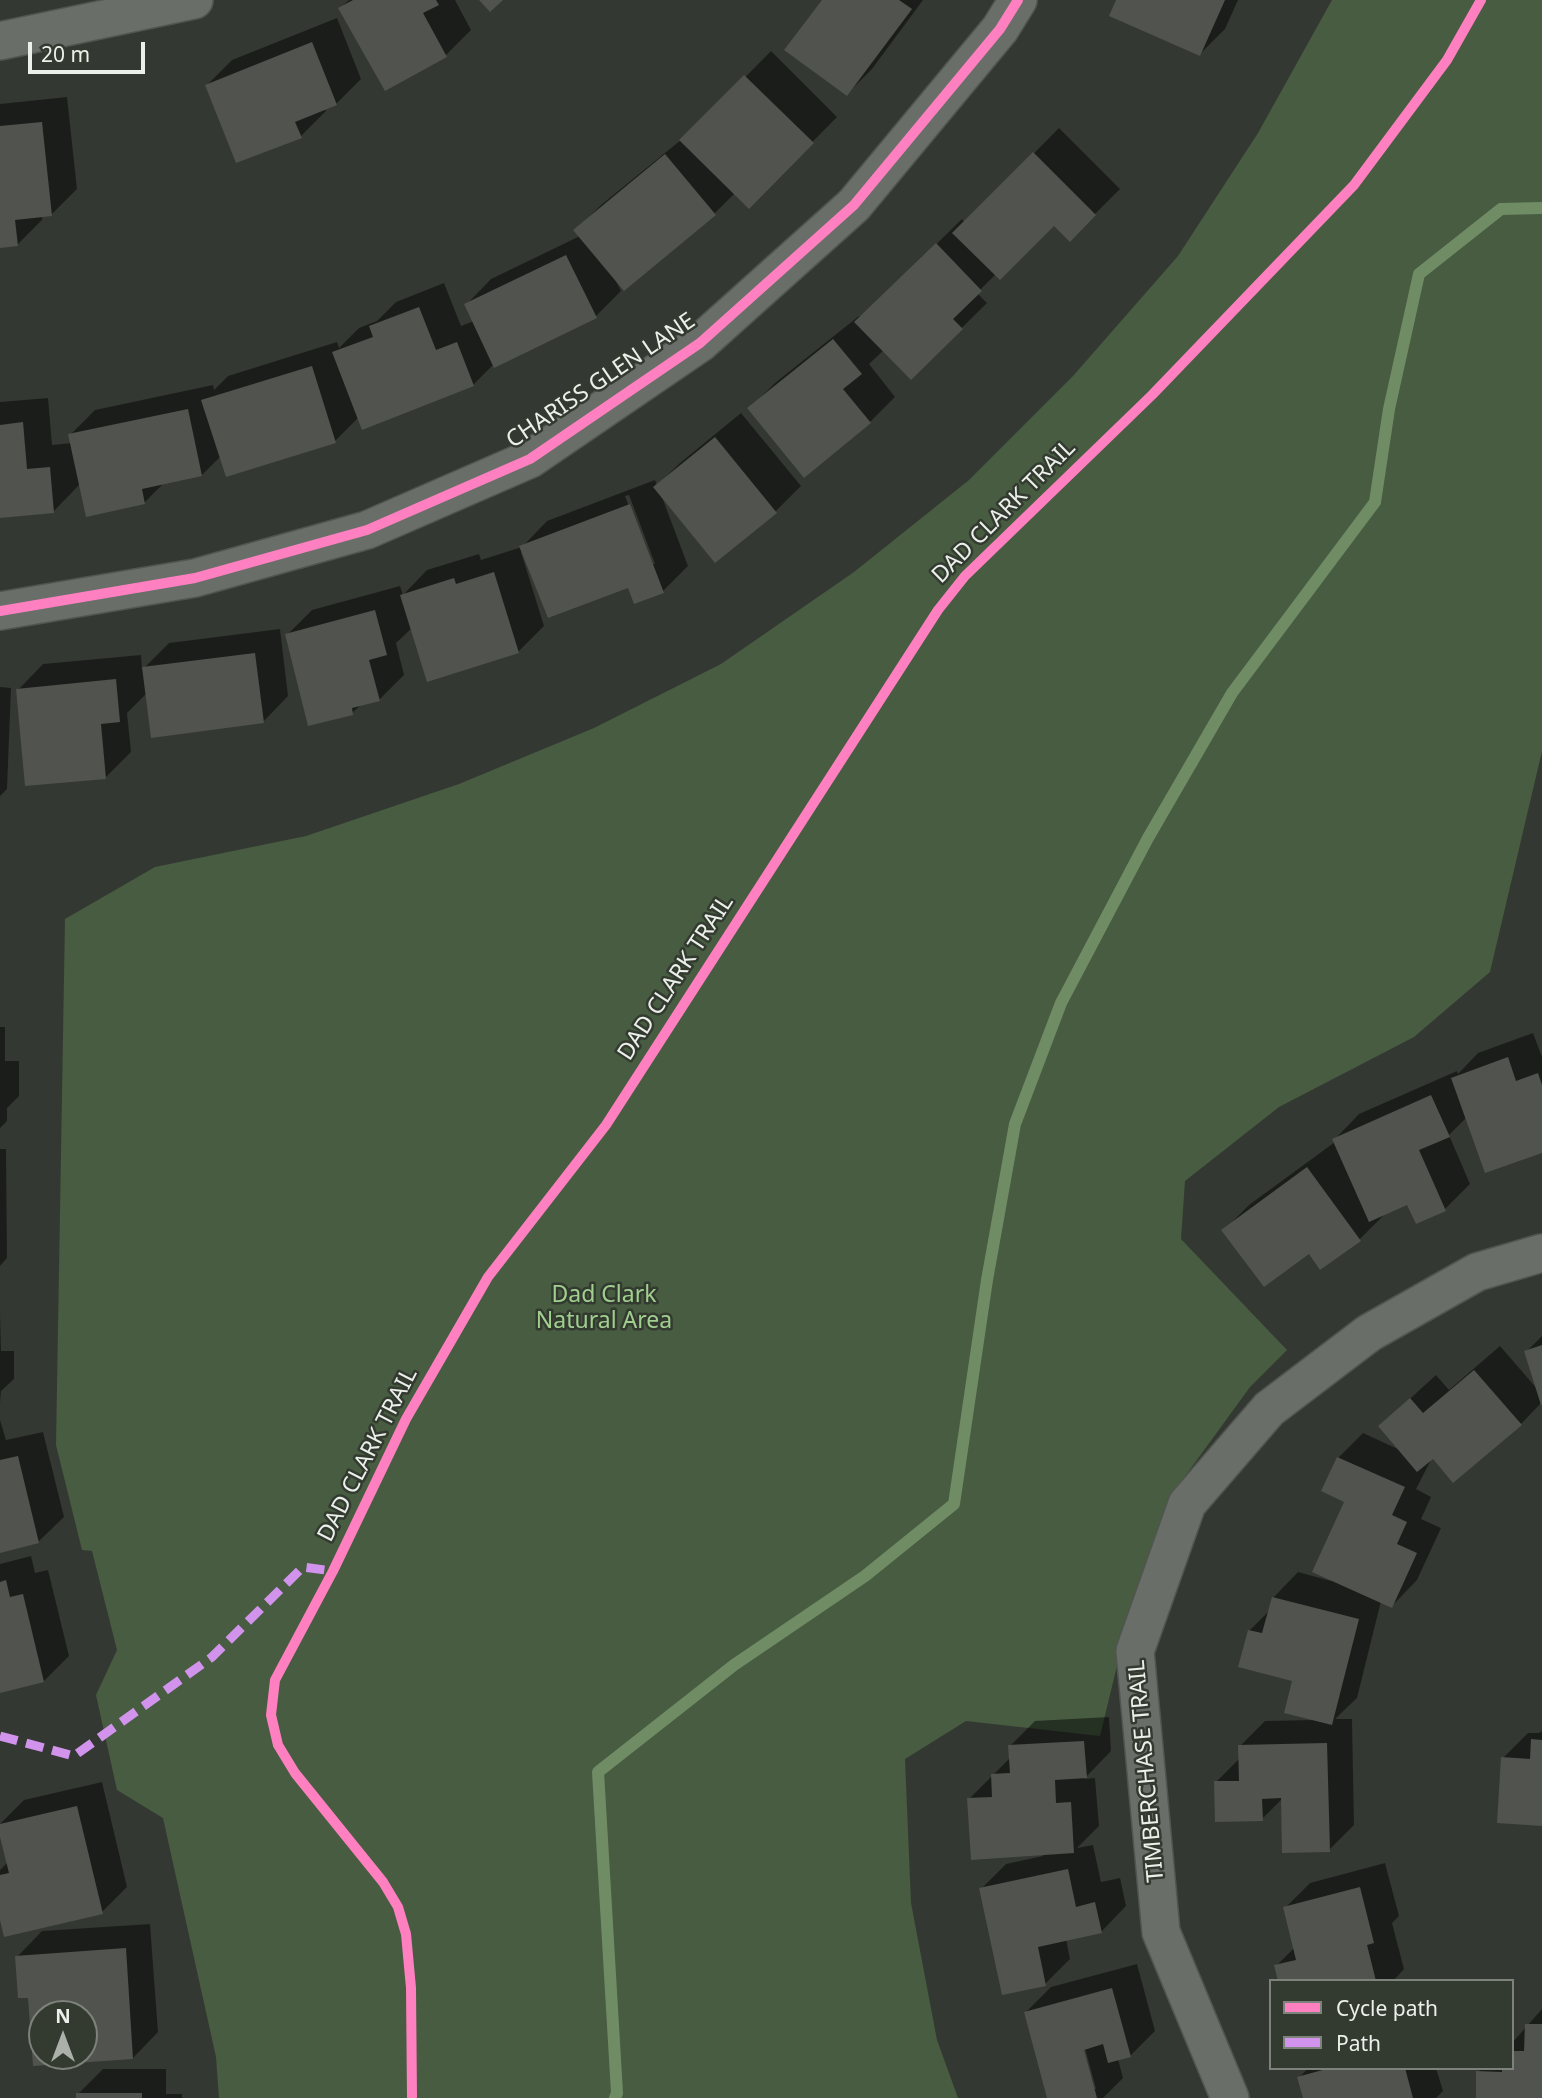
<!DOCTYPE html>
<style>
body{margin:0}
#map{position:relative;width:1542px;height:2098px;overflow:hidden;background:#343832;font-family:"Noto Sans",sans-serif}
canvas{display:block}
.legend{position:absolute;left:1269px;top:1979px;width:245px;height:91px;box-sizing:border-box;background:#333a30;border:2px solid #7d837a;margin:0;padding:9px 12px;list-style:none;font-size:21px;color:#ebf0ea}
.legend li{display:flex;align-items:center;gap:14px;height:35px}
.legend b{width:35px;border:2px solid #7d837a}
.north{position:absolute;left:28px;top:2000px;width:70px;height:70px;box-sizing:border-box;background:#333a30;border:2px solid #7d837a;border-radius:50%;rotate:0deg;font-size:19px;font-weight:700;line-height:28px;text-align:center;color:#ebf0ea}
.north::after{content:'';display:block;margin:auto;width:24px;height:32px;background:#abb0aa;clip-path:polygon(50% 0,100% 100%,50% 72%,0 100%)}
.scale{position:absolute;left:28px;top:42px;width:117px;height:32px;box-sizing:border-box;border:4px solid #ebf0ea;border-top:0;padding-left:9px;font-size:21px;line-height:24px;white-space:nowrap;color:#ebf0ea;-webkit-text-stroke:5px #333a30;paint-order:stroke}
</style>
<div id="map">
<canvas width="1542" height="2098"></canvas>
<ul class="legend">
<li><b style="height:9px;background:#ff80c0"></b>Cycle path</li>
<li><b style="height:9px;background:#d193ec"></b>Path</li>
</ul>
<div class="north">N</div>
<div class="scale">20 m</div>
</div>
<script>
const ctx = document.querySelector('canvas').getContext('2d');
ctx.lineJoin = 'round';
function fillPath(path, color) { ctx.fillStyle = color; ctx.fill(path, 'evenodd'); }
const shape = rows => new Path2D(rows.map(r => 'M' + r).join(''));
function stroke(path, color, width, dash) { ctx.strokeStyle = color; ctx.lineWidth = width; ctx.lineCap = dash ? 'butt' : 'round'; ctx.setLineDash(dash || []); ctx.stroke(path); }
function label(font, color, halo, rows, align = 'center') {
  ctx.font = font + ' "Noto Sans",sans-serif'; ctx.lineWidth = 5; ctx.setLineDash([]); ctx.textBaseline = 'middle'; ctx.strokeStyle = halo; ctx.fillStyle = color; for (const [text, x, y, turn = 0] of rows) {
    ctx.save(); ctx.translate(x, y); ctx.rotate((+turn || 0) * Math.PI / 180); ctx.textAlign = isNaN(turn) ? turn : align; if (halo) ctx.strokeText(text, 0, 0); ctx.fillText(text, 0, 0); ctx.restore();
  }
}
fillPath(shape([
 [1332,0,1542,0,1542,751,1490,972,1414,1037,1279,1107,1185,1181,1181,1239,1287,1350,1250,1387,1178,1486,1124,1637,1100,1736,966,1721,905,1759,911,1903,937,2040,958,2098,219,2098,216,2057,163,1818,117,1790,96,1695,117,1650,92,1551,82,1550,56,1445,65,919,155,867,306,836,459,784,594,728,721,664,854,572,969,480,1073,376,1178,256,1258,133]
]), '#475c40');
fillPath(shape([
 [349,0,455,0,471,30,446,55,385,89,340,8],
 [824,0,923,0,872,69,847,94],
 [1118,0,1238,0,1225,29,1200,54],
 [337,18,361,79,336,104,325,109,326,111,301,136,207,85,232,60],
 [771,51,837,117,749,206,735,193,715,213,624,289,616,281,621,291,596,316,494,364,473,385,359,417,335,441,221,456,202,475,164,483,144,503,80,484,54,511,0,516,0,402,48,398,52,445,72,443,70,435,95,410,213,385,214,390,228,376,337,342,339,348,359,328,377,321,396,302,444,283,461,326,474,321,466,305,491,279,580,236,576,230,601,205,692,131],
 [67,97,77,189,52,214,42,215,42,220,17,245,0,246,0,104],
 [1059,128,1120,189,1070,239,1054,224,996,274,977,293,987,303,911,378,884,350,869,364,895,397,870,422,750,408,775,383,859,316,861,318,962,219,965,223],
 [741,413,801,486,776,511,715,561,662,497,688,566,663,591,635,602,629,585,521,552,544,626,518,652,412,628,396,643,404,675,379,700,362,704,352,713,287,635,312,610,400,586,403,595,427,570,479,554,481,560,522,547,547,521,655,480,657,485,680,463],
 [629,495,655,564,651,564,625,496],
 [280,629,288,696,263,722,147,693,127,713,131,752,106,777,18,690,43,664,141,655,142,670,169,643],
 [0,687,11,688,7,789,0,796],
 [0,1027,5,1027,5,1061,19,1061,19,1096,7,1108,7,1121,0,1128],
 [1533,1033,1542,1057,1542,1151,1467,1117,1449,1135,1470,1184,1445,1209,1416,1222,1408,1203,1385,1214,1360,1239,1321,1268,1309,1252,1224,1230,1249,1205,1335,1142,1334,1140,1359,1114,1457,1071,1458,1074,1478,1053],
 [0,1149,6,1149,7,1258,0,1266],
 [0,1312,1,1351,14,1351,14,1379,1,1391,0,1403],
 [1542,1336,1542,1402,1521,1424,1433,1456,1416,1489,1431,1497,1421,1519,1441,1528,1417,1580,1392,1606,1381,1601,1357,1698,1335,1719,1352,1719,1354,1825,1329,1850,1283,1798,1262,1819,1216,1782,1240,1758,1240,1746,1265,1721,1313,1720,1294,1680,1249,1631,1270,1610,1273,1598,1298,1572,1331,1581,1346,1501,1338,1458,1363,1433,1400,1450,1380,1426,1436,1375,1449,1390,1500,1346,1539,1391,1526,1352],
 [0,1420,6,1440,43,1432,64,1517,38,1542,0,1551],
 [31,1556,35,1573,48,1570,69,1656,44,1681,0,1691,0,1564],
 [1109,1717,1111,1751,1084,1779,1095,1778,1099,1826,1077,1848,1093,1845,1101,1882,1120,1878,1126,1906,1101,1932,1066,1939,1070,1959,1045,1984,981,1889,1006,1864,1043,1856,1043,1854,969,1799,1011,1757,1010,1746,1035,1721],
 [1542,1731,1542,1824,1503,1758,1528,1733,1539,1733],
 [102,1782,127,1887,102,1912,0,1912,0,1870,8,1862,0,1824,24,1800],
 [1385,1863,1399,1916,1392,1923,1404,1969,1393,1981,1280,1981,1276,1966,1295,1947,1285,1908,1310,1883],
 [150,1924,158,2032,133,2058,34,2065,30,1996,17,1957,42,1931],
 [42,2014,84,2014,84,2056,42,2056],
 [1137,1964,1155,2031,1130,2056,1118,2059,1123,2078,1103,2098,1049,2098,1026,2012,1051,1987],
 [1083,2041,1096,2089,1093,2089,1080,2042],
 [1542,2009,1542,2098,1478,2098,1478,2072,1482,2068,1512,2068,1512,2043],
 [1308,2068,1436,2068,1443,2091,1436,2098,1304,2098,1299,2078],
 [103,2069,166,2069,166,2094,182,2094,182,2098,72,2098,78,2098,78,2094]
]), '#0007');
stroke(shape([
 [615,2098,617,2093,598,1772,734,1665,865,1576,954,1504,987,1280,1015,1124,1061,1003,1148,838,1232,693,1375,502,1389,409,1419,274,1501,209,1542,208]
]), '#708c65', 12);
fillPath(shape([
 [353,0,436,0,439,5,423,13,447,57,385,91,338,8],
 [479,0,503,0,490,12],
 [822,0,899,0,912,9,847,96,784,50],
 [1116,0,1225,0,1200,56,1109,16],
 [312,42,337,105,295,122,302,138,236,163,205,85],
 [744,75,814,143,749,209,679,140],
 [42,122,52,216,15,220,18,246,0,248,0,126],
 [1033,152,1096,215,1070,242,1054,226,1000,280,952,233],
 [665,154,716,215,624,291,573,230],
 [936,243,982,291,953,319,963,329,911,380,854,322],
 [566,255,597,318,494,368,464,304],
 [419,307,436,350,457,342,474,386,362,430,332,352,373,337,369,326],
 [833,339,862,374,843,389,871,423,804,478,747,408],
 [312,366,336,443,226,477,201,400],
 [188,409,202,476,142,489,145,504,86,517,68,434],
 [23,422,27,469,50,467,54,513,0,518,0,425],
 [715,437,777,513,715,563,653,487],
 [630,504,664,593,634,604,628,588,548,618,519,546],
 [494,572,519,653,427,682,400,595,454,578,456,584],
 [375,610,387,655,369,660,380,701,352,708,353,715,308,726,285,634],
 [255,653,264,723,151,738,142,667],
 [116,679,120,722,101,724,106,779,25,786,16,689],
 [1508,1057,1516,1081,1538,1073,1542,1085,1542,1153,1485,1173,1451,1078],
 [1431,1095,1450,1137,1419,1150,1446,1211,1416,1224,1407,1205,1369,1222,1332,1139],
 [1307,1167,1361,1241,1320,1270,1309,1254,1264,1287,1221,1230],
 [1542,1345,1542,1405,1541,1405,1524,1351],
 [1474,1370,1522,1425,1453,1483,1433,1459,1417,1472,1378,1426,1410,1398,1423,1413],
 [18,1456,39,1543,0,1553,0,1460],
 [1337,1457,1405,1487,1392,1515,1407,1522,1397,1544,1417,1553,1392,1608,1312,1572,1344,1502,1321,1491],
 [6,1580,10,1597,23,1594,44,1682,0,1693,0,1582],
 [1272,1597,1359,1619,1332,1725,1284,1713,1292,1681,1238,1667,1248,1630,1262,1633],
 [1531,1739,1542,1740,1542,1826,1497,1823,1501,1757,1530,1759],
 [1084,1741,1087,1778,1055,1780,1056,1803,1071,1802,1074,1853,971,1860,967,1798,992,1797,991,1774,1010,1773,1008,1745],
 [1327,1743,1330,1852,1282,1853,1281,1798,1262,1799,1263,1821,1215,1822,1214,1781,1239,1781,1238,1745],
 [77,1806,103,1914,4,1937,0,1920,0,1875,9,1873,0,1837,0,1824],
 [1068,1869,1076,1907,1095,1902,1102,1933,1038,1947,1046,1986,1002,1995,979,1888],
 [1360,1887,1374,1943,1367,1945,1376,1981,1278,1981,1274,1965,1296,1960,1283,1907],
 [126,1948,133,2059,33,2066,28,1998,18,1998,15,1956],
 [42,2014,84,2014,84,2056,42,2056],
 [1112,1988,1131,2057,1108,2063,1103,2044,1084,2050,1097,2098,1047,2098,1024,2012],
 [1525,2024,1542,2024,1542,2098,1476,2098,1476,2071,1502,2072,1502,2068,1512,2068,1512,2051,1524,2051],
 [1330,2068,1405,2068,1413,2098,1303,2098,1297,2077],
 [76,2093,142,2093,142,2098,76,2098]
]), '#50534e');
const street = shape([
 [0,41,194,0],
 [0,611,195,578,367,530,530,459,700,343,854,205,1000,29,1018,0],
 [1230,2098,1161,1932,1135,1651,1187,1504,1269,1409,1369,1333,1477,1272,1542,1253]
]);
stroke(street, '#515550', 40);
stroke(street, '#6a6e68', 37);
stroke(shape([
 [0,1736,74,1756,212,1657,303,1567,333,1571]
]), '#d193ec', 9, [18, 9]);
stroke(shape([
 [0,611,195,578,367,530,530,459,700,343,854,205,1000,29,1018,0],
 [412,2098,411,1988,406,1934,398,1907,383,1882,295,1773,278,1745,271,1715,275,1680,333,1571,406,1419,488,1277,606,1125,938,610,965,576,1152,395,1354,185,1447,60,1481,0]
]), '#ff80c0', 10);
label('23px', '#ebf0ea', '#333a30', [
 ["CHARISS GLEN LANE",601,381,-34],
 ["DAD CLARK TRAIL",1004,512,-45],
 ["DAD CLARK TRAIL",676,978,-57],
 ["DAD CLARK TRAIL",368,1455,-63],
 ["TIMBERCHASE TRAIL",1147,1771,-95]
]);
label('23px', '#a1cf8f', '#333a30', [
 ["Dad Clark",604,1295],
 ["Natural Area",604,1321]
]);
</script>
